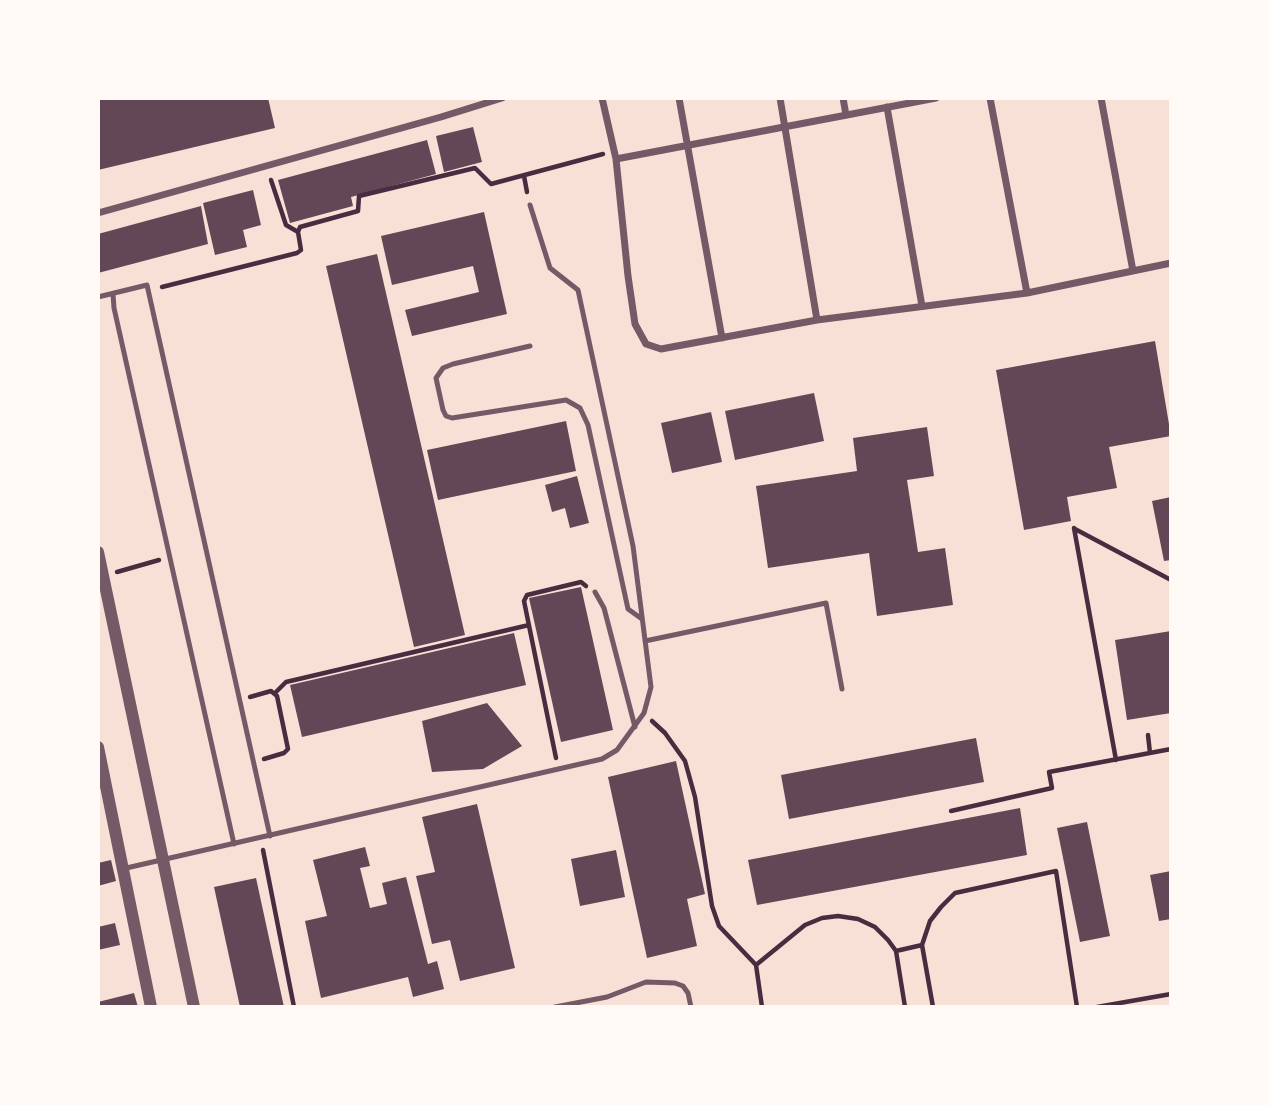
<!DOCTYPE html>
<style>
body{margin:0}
#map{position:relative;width:1269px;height:1105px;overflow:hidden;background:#f7e1d7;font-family:"Public Sans",sans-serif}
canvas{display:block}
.frame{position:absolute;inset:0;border:100px solid #fffaf5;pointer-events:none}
</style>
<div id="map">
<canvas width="1269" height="1105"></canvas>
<div class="frame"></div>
</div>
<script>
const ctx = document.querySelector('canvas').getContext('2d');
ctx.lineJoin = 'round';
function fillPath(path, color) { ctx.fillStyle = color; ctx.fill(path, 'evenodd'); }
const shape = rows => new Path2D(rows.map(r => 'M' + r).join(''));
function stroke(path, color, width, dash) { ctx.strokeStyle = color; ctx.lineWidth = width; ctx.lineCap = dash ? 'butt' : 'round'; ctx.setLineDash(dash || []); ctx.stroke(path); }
fillPath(shape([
 [98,98,268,98,275,128,98,170],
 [473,127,482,162,444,172,436,136],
 [427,140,436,174,351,197,353,206,290,223,278,180],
 [253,190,261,225,243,230,247,247,215,255,203,203],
 [201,206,208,244,98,273,98,234],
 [484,212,507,314,412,336,405,310,479,292,473,266,392,285,381,236],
 [377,254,465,635,414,647,326,266],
 [1155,341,1171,436,1109,447,1117,488,1067,497,1071,521,1024,530,996,370],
 [814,393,824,441,735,460,725,411],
 [711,412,722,462,672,473,661,423],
 [566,421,576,471,438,500,427,450],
 [927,427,934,476,907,480,918,552,945,548,953,605,877,616,869,553,768,568,756,486,857,471,853,438],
 [577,476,589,523,570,528,565,508,552,512,545,485],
 [1171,497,1171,560,1164,561,1152,501],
 [581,587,613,730,561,742,529,598],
 [1171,631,1171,713,1127,720,1115,640],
 [514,633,526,685,302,737,290,685],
 [487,703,522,746,483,769,432,772,422,721],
 [976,738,984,782,789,819,781,775],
 [676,761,705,894,687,899,697,946,647,958,608,777],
 [477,804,515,968,460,981,450,940,432,944,416,876,435,872,422,817],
 [1020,808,1027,855,757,905,748,860],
 [1087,822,1110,936,1080,942,1057,828],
 [365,847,370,866,360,868,370,908,387,904,382,883,406,877,428,964,437,961,444,989,413,997,408,977,321,998,305,921,327,916,313,860],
 [616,850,625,897,580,906,571,859],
 [111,860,116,881,98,886,98,863],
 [1171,871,1171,919,1159,921,1150,875],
 [256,878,284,1007,240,1007,214,887],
 [115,923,120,945,98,950,98,927],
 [134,993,138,1007,98,1007,98,1002]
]), '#644757');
stroke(shape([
 [524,176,527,192],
 [271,180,286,225,298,232],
 [162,287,297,253,301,250,298,232,300,227,358,211,359,196,475,168,491,184,603,154],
 [1074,528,1116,760],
 [1075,529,1171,580],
 [117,572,159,560],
 [275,693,286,682,529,625],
 [250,697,271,691,277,696,288,749,284,753,264,759],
 [652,721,665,733,685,761,695,797,712,906,719,926,756,965,762,1007],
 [1148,735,1150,753],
 [556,758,524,601,527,595,581,582,586,586],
 [951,811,1052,788,1049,772,1171,749],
 [263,850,294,1007],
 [896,951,922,945],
 [756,965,805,925,822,918,838,916,858,919,875,927,888,940,896,951,905,1007],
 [933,1007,922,945,930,921,941,907,955,893,1056,871,1077,1007],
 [1097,1007,1171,994]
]), '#4a2c40', 4.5);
stroke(shape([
 [113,294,114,308,234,844],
 [98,297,147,285,270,836],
 [530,346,453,364,443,368,436,378,443,410,446,416,452,418,566,400,580,408,588,425,628,609,642,619],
 [595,592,604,608,635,727],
 [645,641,826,603,842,689],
 [122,869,602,759,617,750,644,713,651,687,633,546,578,290,550,268,530,205],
 [555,1007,607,997,646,982,675,983,683,986,688,993,691,1007]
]), '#755966', 5);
stroke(shape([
 [602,98,616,159,628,276,635,324,646,344,661,349,817,320,1027,293,1171,263],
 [679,98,722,338],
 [780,98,817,320],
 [843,98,846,115],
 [990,98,1027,293],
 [1101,98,1133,271],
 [887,107,922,306],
 [616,159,936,98],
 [98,213,441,117,502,98]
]), '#755966', 7);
stroke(shape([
 [98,552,194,1007],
 [98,747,151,1007]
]), '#755966', 12);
</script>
